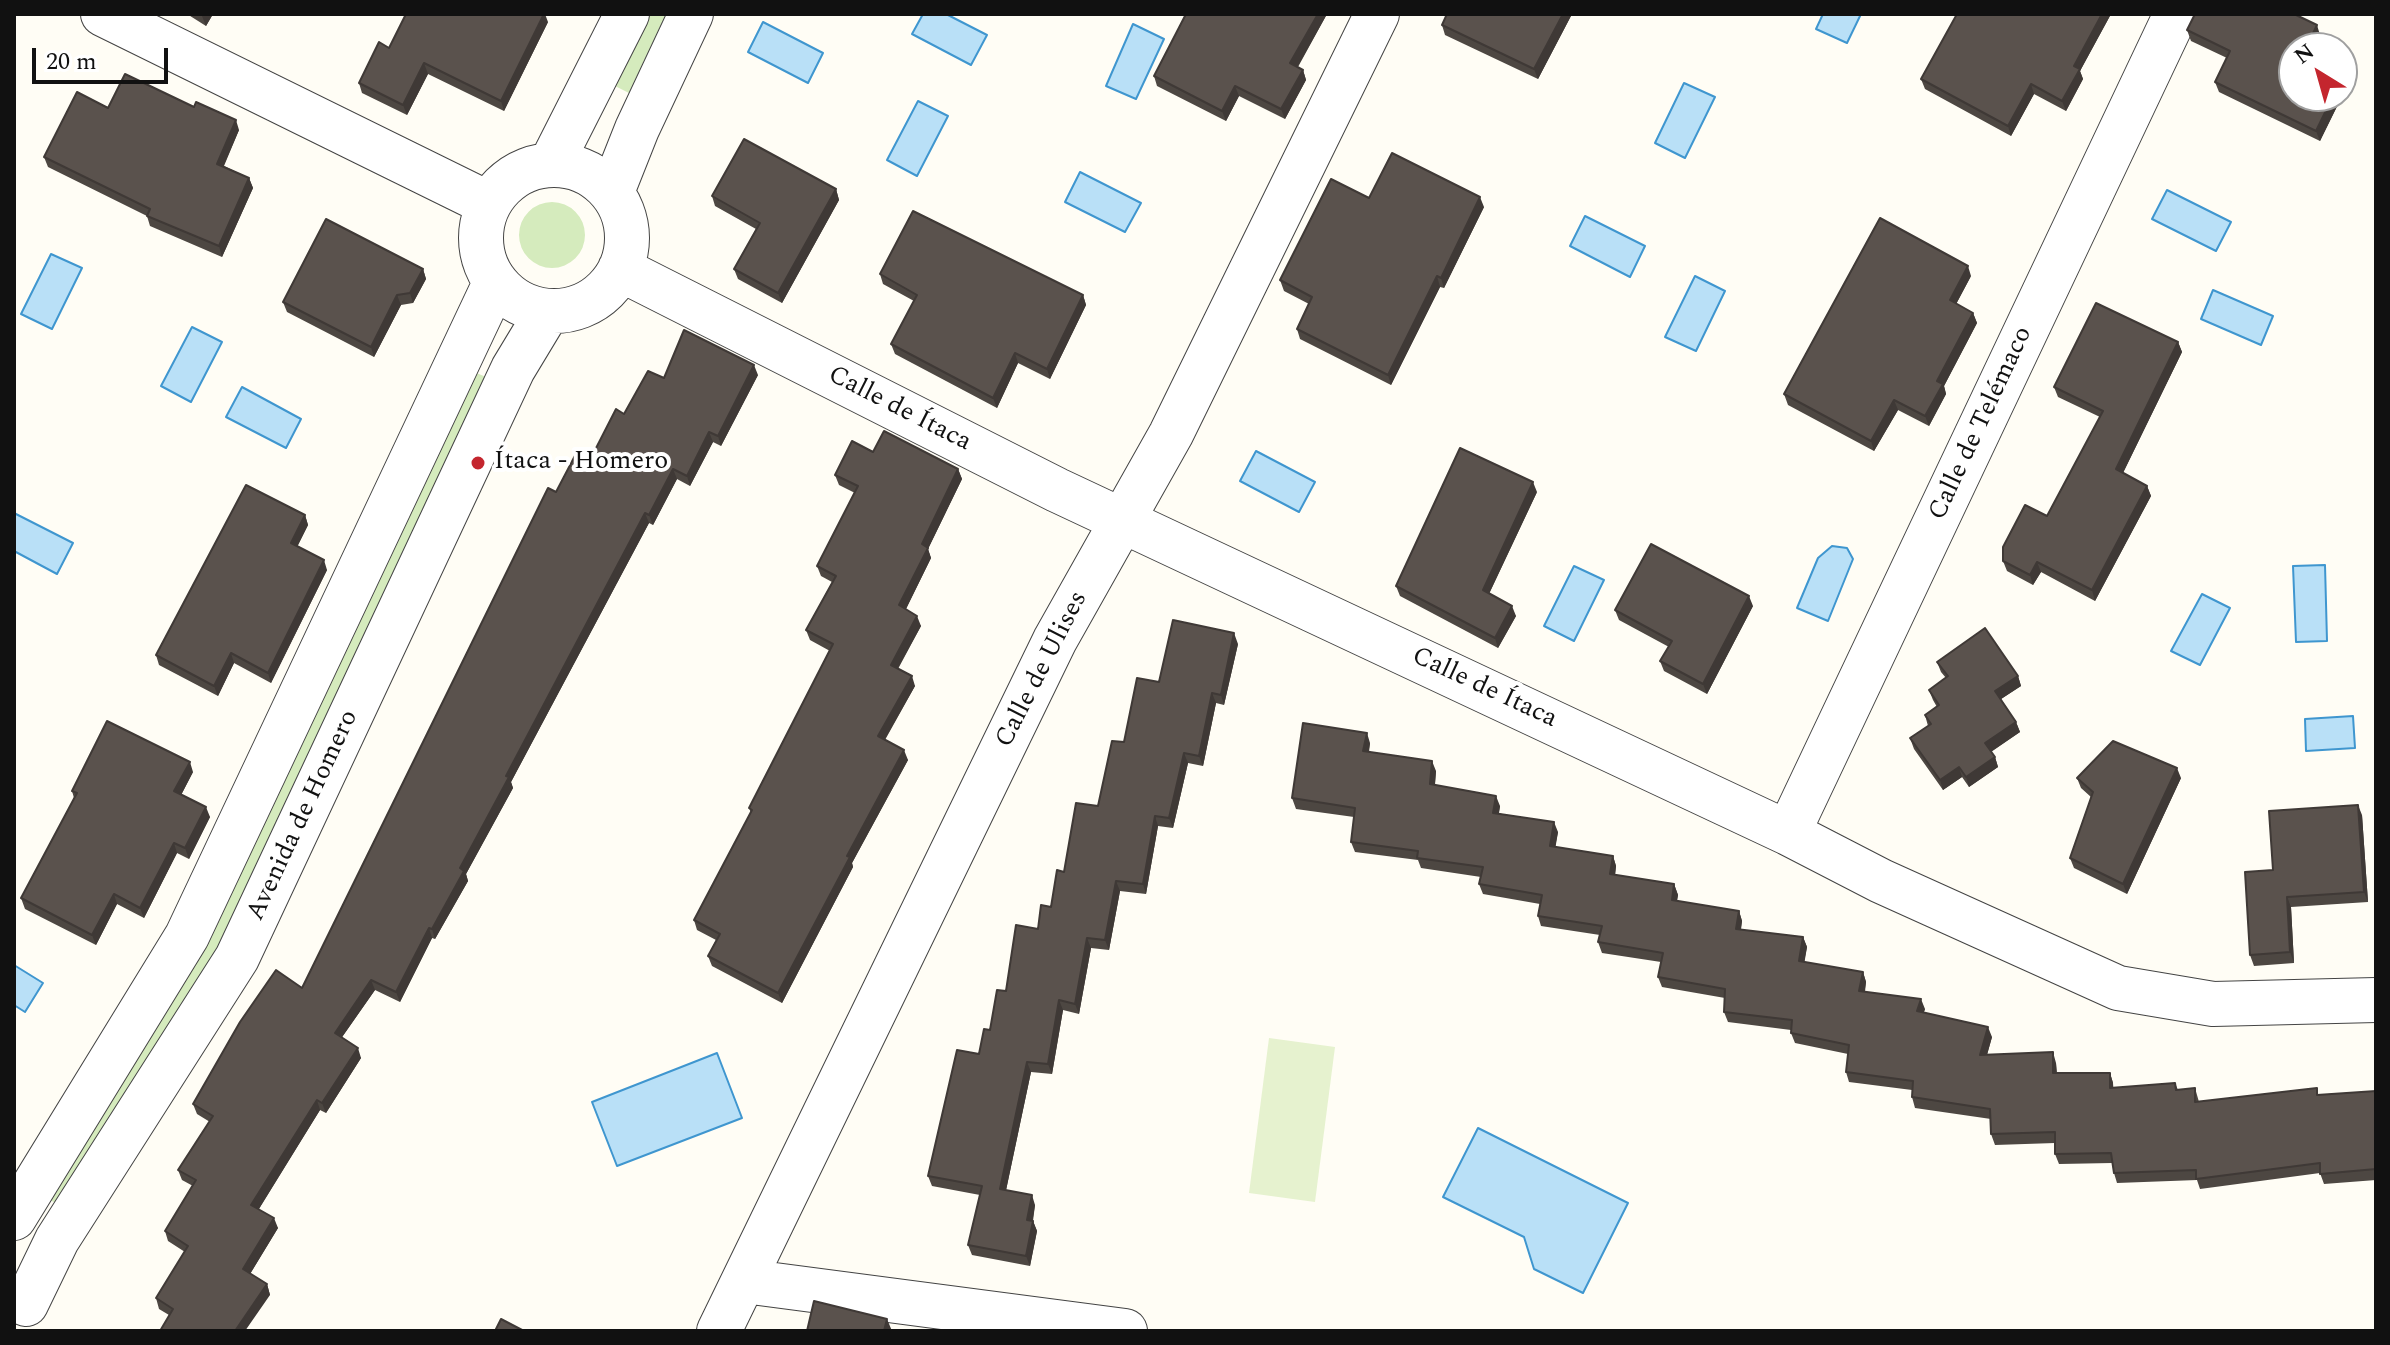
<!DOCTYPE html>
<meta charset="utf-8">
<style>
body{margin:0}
#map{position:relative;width:2390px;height:1345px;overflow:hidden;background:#fffdf5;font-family:Spectral,serif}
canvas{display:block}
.frame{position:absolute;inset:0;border:16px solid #111;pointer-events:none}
.north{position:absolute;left:2278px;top:32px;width:80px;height:80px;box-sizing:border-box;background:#fff;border:2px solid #a0a0a0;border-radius:50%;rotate:323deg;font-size:22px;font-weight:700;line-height:32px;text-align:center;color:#111}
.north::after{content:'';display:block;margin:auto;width:28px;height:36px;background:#c4262e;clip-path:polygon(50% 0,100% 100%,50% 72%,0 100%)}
.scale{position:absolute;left:32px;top:48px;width:136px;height:36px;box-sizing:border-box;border:4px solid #111;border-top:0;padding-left:10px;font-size:24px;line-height:28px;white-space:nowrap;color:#111;-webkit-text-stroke:6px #fff;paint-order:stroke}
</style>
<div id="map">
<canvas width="2390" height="1345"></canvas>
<div class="frame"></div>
<div class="north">N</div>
<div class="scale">20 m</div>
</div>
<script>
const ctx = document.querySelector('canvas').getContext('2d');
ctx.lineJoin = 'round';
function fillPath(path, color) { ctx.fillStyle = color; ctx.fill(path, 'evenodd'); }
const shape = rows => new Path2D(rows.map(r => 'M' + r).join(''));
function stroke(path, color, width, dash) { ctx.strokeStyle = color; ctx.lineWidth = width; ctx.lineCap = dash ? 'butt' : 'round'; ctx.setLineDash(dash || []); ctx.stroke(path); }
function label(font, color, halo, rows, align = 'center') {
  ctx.font = font + ' Spectral,serif'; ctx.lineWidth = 8; ctx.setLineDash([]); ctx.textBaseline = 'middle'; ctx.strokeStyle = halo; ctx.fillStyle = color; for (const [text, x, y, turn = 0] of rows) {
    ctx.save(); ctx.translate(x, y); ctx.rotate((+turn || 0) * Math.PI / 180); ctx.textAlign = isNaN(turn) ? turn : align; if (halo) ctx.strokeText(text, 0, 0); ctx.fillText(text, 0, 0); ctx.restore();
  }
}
fillPath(shape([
 [649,14,666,14,629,93,615,86],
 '519 235a33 33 0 1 1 66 0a33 33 0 1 1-66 0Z',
 [469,370,491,379,229,948,64,1209,49,1199]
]), '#d5ebbd');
fillPath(shape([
 [1269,1038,1335,1047,1315,1202,1249,1193]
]), '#e6f2cf');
const water = shape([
 [923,14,946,14,987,35,971,65,912,34,923,14],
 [1823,14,1861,14,1847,43,1816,29,1823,14],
 [763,22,823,53,808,83,748,52,763,22],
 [1133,24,1164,39,1136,99,1106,86,1133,24],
 [1684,83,1715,97,1685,158,1655,143,1684,83],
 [918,101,948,116,917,176,887,160,918,101],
 [1080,172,1141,203,1125,232,1065,202,1080,172],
 [2167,190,2231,222,2216,251,2152,219,2167,190],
 [1585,216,1645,246,1630,277,1570,246,1585,216],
 [51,254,82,268,52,329,21,314,51,254],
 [1695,276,1725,291,1696,351,1665,337,1695,276],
 [2213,290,2273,316,2261,345,2201,319,2213,290],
 [192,327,222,342,191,402,161,386,192,327],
 [242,387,301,419,286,448,226,417,242,387],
 [1256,451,1315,482,1299,512,1240,481,1256,451],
 [14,513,73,543,57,574,14,551,14,513],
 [1832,546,1847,548,1853,559,1828,621,1797,608,1818,558,1832,546],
 [2325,565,2327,641,2296,642,2293,566,2325,565],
 [1574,566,1604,580,1574,641,1544,626,1574,566],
 [2202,594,2230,608,2200,665,2171,651,2202,594],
 [2353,716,2355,748,2306,751,2305,719,2353,716],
 [14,965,43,983,25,1012,14,1005,14,965],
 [717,1053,742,1118,617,1166,592,1102,717,1053],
 [1478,1128,1628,1203,1583,1293,1534,1269,1524,1237,1443,1197,1478,1128]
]);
fillPath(water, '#b9e0f7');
stroke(water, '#3f96cf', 2);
const minor = shape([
 [103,14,489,204],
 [551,164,627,14],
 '481 238a73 73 0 1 1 146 0a73 73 0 1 1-146 0Z',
 [612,192,637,129,691,14],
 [620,269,1057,490,1788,833,1881,881,2118,988,2213,1004,2376,1000],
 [1788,833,2176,14],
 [14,1218,187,936,495,283],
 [744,1281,1125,1331],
 [26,1304,57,1240,237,958,513,369,548,311],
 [719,1331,1055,640,1171,434,1377,14]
]);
stroke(minor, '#444', 46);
stroke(minor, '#fff', 44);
fillPath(shape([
 [187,14,213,14,206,26],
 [1186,14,1327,14,1298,67,1303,70,1306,80,1285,119,1239,96,1226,121,1157,86,1154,76],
 [1572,14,1538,79,1445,35,1442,25],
 [1957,14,2111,14,2080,71,2083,79,2066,111,2034,94,2011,136,1925,89,1921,79],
 [548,22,504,111,428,74,407,115,362,93,359,83,389,48],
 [2187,30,2320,35,2294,48,2351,78,2320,141,2219,92,2215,82,2227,58,2191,41],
 [108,108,239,130,224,166,249,178,253,188,222,257,150,226,147,216,48,167,44,157],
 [836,189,839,200,782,303,738,279,734,269,756,229,715,206,712,196],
 [1369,198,1484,207,1444,288,1440,287,1391,385,1300,339,1297,329,1309,304,1284,291,1280,280],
 [423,269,426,279,413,303,401,305,374,357,287,312,283,302],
 [880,274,1083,295,1086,305,1050,379,1018,363,997,408,895,354,891,344,914,301,883,284],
 [1971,276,1956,304,1973,313,1977,323,1944,386,1946,394,1929,426,1898,410,1874,451,1788,405,1784,394],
 [2178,342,2182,352,2123,473,2147,486,2151,496,2095,601,2041,572,2033,585,2007,571,2003,561,2047,516,2100,417,2058,397,2054,387],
 [758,375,721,446,713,442,690,486,677,479,653,525,649,523,511,782,513,788,466,874,468,881,435,939,432,938,400,1002,375,990,342,1037,361,1058,326,1113,320,1110,259,1209,278,1228,250,1274,267,1284,270,1295,169,1315,159,1309,156,1298,185,1252,168,1241,165,1231,193,1186,182,1180,178,1170,210,1122,197,1114,193,1104,302,988,556,492,592,456,624,414,664,378],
 [873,452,958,469,962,479,928,549,931,558,906,609,921,626,898,669,915,686,885,740,908,760,852,863,853,867,782,1003,712,966,708,956,716,940,697,930,694,920,751,813,749,808,830,651,810,640,806,630,832,582,821,576,817,566,855,493,839,485,835,475],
 [1537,492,1489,594,1516,616,1498,648,1400,596,1396,586],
 [305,515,308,525,297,547,327,570,271,683,234,663,218,696,159,665,156,655],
 [1753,606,1707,694,1664,671,1660,661,1669,647,1619,620,1615,610],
 [1238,644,1224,705,1216,703,1203,766,1188,763,1173,828,1158,826,1146,894,1120,891,1109,950,1091,948,1079,1014,1063,1010,1052,1074,1031,1072,1006,1190,1035,1205,1033,1221,1037,1231,1030,1266,972,1255,968,1245,980,1195,932,1186,928,1176,1006,991,1038,929,1051,907,1064,872,1098,806,1124,742,1159,682],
 [1937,662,2018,676,2021,686,2001,699,2016,722,2020,732,1991,752,1995,757,1998,767,1969,787,1962,777,1943,790,1914,749,1910,738,1928,726,1925,715,1937,707,1933,700,1929,690,1946,678,1941,672],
 [1370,743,1369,752,1436,771,1435,785,1500,806,1499,813,1558,832,1555,847,1613,856,1616,866,1615,875,1674,884,1678,895,1677,901,1739,911,1742,921,1741,930,1803,937,1807,947,1804,962,1863,972,1866,982,1865,992,1925,1009,1924,1012,1992,1037,1987,1055,2056,1063,2057,1073,2110,1073,2113,1083,2113,1088,2175,1083,2178,1090,2195,1088,2199,1102,2376,1091,2376,1180,2324,1184,2320,1173,2200,1189,2197,1180,2117,1183,2114,1173,2112,1163,2059,1164,2055,1154,2055,1143,1995,1145,1991,1134,1991,1119,1915,1108,1912,1097,1912,1090,1849,1082,1846,1072,1848,1054,1795,1043,1791,1033,1791,1030,1728,1022,1724,1012,1725,998,1662,987,1658,977,1661,962,1602,953,1598,942,1600,935,1541,926,1538,916,1540,904,1483,894,1479,884,1481,877,1421,868,1418,860,1355,852,1351,842,1354,817,1296,809,1292,798],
 [193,772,181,795,210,817,189,859,177,853,144,918,117,904,96,945,25,909,21,898,74,798,72,791],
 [2077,778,2181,778,2127,894,2074,868,2070,858,2091,797,2081,788],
 [2362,815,2368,902,2291,907,2294,963,2254,966,2250,955,2273,870]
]), '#4d4742');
fillPath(shape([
 [203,14,213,14,206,26,202,16],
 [544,14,545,14,548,22,504,111,501,101],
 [1318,14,1327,14,1294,73,1290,63],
 [1563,14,1572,14,1538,79,1534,69],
 [2102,14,2111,14,2080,71,2083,79,2066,111,2062,101,2074,66],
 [2317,25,2320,35,2314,48,2306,48],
 [424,63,428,74,407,115,403,105],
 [2347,68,2351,78,2320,141,2316,131,2333,96,2342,96,2342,78],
 [1303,70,1306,80,1285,119,1281,109],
 [2031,84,2034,94,2011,136,2008,126],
 [1235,86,1239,96,1226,121,1222,111],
 [236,120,239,130,220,174,217,164],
 [249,178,253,188,222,257,219,246],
 [836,189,839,200,782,303,778,293],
 [1480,197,1484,207,1444,288,1441,278],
 [1968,266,1971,276,1953,310,1950,300],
 [423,269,426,279,413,303,410,293],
 [1437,276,1440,287,1391,385,1388,375],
 [397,295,401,305,374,357,371,347],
 [1083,295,1086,305,1050,379,1047,369],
 [1973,313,1977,323,1944,386,1946,394,1929,426,1925,416,1937,381],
 [2178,342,2182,352,2120,479,2116,469],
 [1015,353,1018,363,997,408,993,398],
 [754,365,758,375,721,446,718,436],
 [1894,400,1898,410,1874,451,1871,441],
 [709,432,713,442,690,486,687,476],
 [673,469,677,479,653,525,649,515],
 [958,469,962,479,928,549,931,558,903,615,899,605,922,544],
 [1533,482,1537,492,1486,600,1483,590],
 [2147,486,2151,496,2095,601,2092,590],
 [645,513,649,523,511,782,513,788,466,874,468,881,435,939,432,929,460,868,506,776],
 [305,515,308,525,294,553,291,543],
 [324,560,327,570,271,683,268,673],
 [2037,562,2041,572,2033,585,2030,575],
 [1749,596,1753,606,1707,694,1703,684],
 [1512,606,1516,616,1498,648,1495,638],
 [917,616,921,626,894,675,891,665],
 [1234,633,1238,644,1224,705,1221,695],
 [231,653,234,663,218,696,214,686],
 [912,676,915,686,881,746,878,736],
 [2018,676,2021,686,1998,701,1995,691],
 [1212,693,1216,703,1203,766,1199,756],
 [2016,722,2020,732,1989,753,1985,743],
 [1367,733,1370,743,1367,761,1363,751],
 [904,750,908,760,852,863,853,867,782,1003,778,993,847,856],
 [1184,753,1188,763,1173,828,1169,818],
 [1995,757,1998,767,1969,787,1966,777],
 [1432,761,1436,771,1434,794,1430,784],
 [190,762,193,772,178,801,174,791],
 [1959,767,1962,777,1943,790,1940,780],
 [2177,768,2181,778,2127,894,2123,884],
 [1496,796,1500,806,1497,823,1493,813],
 [2358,805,2362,815,2368,902,2364,892],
 [206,807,210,817,189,859,185,848],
 [1155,816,1158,826,1146,894,1143,884],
 [1554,822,1558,832,1554,856,1550,846],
 [174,843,177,853,144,918,140,908],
 [1613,856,1616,866,1614,884,1610,874],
 [1116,881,1120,891,1109,950,1105,940],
 [1674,884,1678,895,1675,910,1672,900],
 [114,894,117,904,96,945,92,935],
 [2287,897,2291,907,2294,963,2290,952],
 [1739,911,1742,921,1739,939,1736,929],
 [429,928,432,938,400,1002,396,992],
 [1803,937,1807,947,1803,971,1799,961],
 [1087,938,1091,948,1079,1014,1075,1004],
 [1863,972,1866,982,1863,1001,1859,991],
 [371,980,375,990,338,1043,335,1033],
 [1921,999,1925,1009,1920,1021,1917,1011],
 [1059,1000,1063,1010,1052,1074,1048,1064],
 [1988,1027,1992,1037,1984,1065,1980,1055],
 [358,1048,361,1058,326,1113,322,1103],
 [2053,1052,2056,1063,2057,1083,2053,1073],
 [1027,1062,1031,1072,1004,1200,1000,1189],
 [2110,1073,2113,1083,2114,1098,2110,1088],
 [317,1100,320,1110,255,1215,251,1205],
 [1032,1195,1035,1205,1031,1230,1027,1220],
 [274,1218,278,1228,247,1279,243,1269],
 [1033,1221,1037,1231,1030,1266,1026,1256],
 [267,1284,270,1295,245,1331,235,1331],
 [887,1319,892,1331,884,1331]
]), '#3f3936');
const building = shape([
 [406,14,544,14,501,101,424,63,403,105,359,83,379,42,389,48,406,14],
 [1186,14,1318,14,1290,63,1303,70,1281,109,1235,86,1222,111,1154,76,1186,14],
 [1447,14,1563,14,1534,69,1442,25,1447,14],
 [1957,14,2102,14,2074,66,2080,69,2062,101,2031,84,2008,126,1921,79,1957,14],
 [2195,14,2294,14,2317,25,2306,48,2294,48,2294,96,2333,96,2316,131,2215,82,2230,51,2187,30,2195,14],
 [2342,66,2347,68,2342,78,2342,66],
 [125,74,194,107,196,102,236,120,217,164,249,178,219,246,147,216,150,209,44,157,77,92,108,108,125,74],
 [744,139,836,189,778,293,734,269,760,223,712,196,744,139],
 [1392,153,1480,197,1441,278,1437,276,1388,375,1297,329,1312,297,1280,280,1331,179,1369,198,1392,153],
 [913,211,1083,295,1047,369,1015,353,993,398,891,344,917,295,880,274,913,211],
 [1880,218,1968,266,1950,300,1973,313,1937,381,1943,384,1925,416,1894,400,1871,441,1784,394,1880,218],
 [326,219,423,269,410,293,397,295,371,347,283,302,326,219],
 [2096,303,2178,342,2116,469,2147,486,2092,590,2037,562,2030,575,2003,561,2003,547,2025,505,2047,516,2103,411,2054,387,2096,303],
 [684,330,754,365,718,436,709,432,687,476,673,469,649,515,645,513,506,776,509,777,460,868,464,871,432,929,429,928,396,992,371,980,335,1033,358,1048,322,1103,317,1100,251,1205,274,1218,243,1269,267,1284,235,1331,160,1331,173,1309,156,1298,188,1246,165,1231,196,1180,178,1170,213,1116,193,1104,240,1022,276,970,302,988,548,488,556,492,579,448,592,456,616,409,624,414,648,371,664,378,684,330],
 [884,431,958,469,922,544,928,548,899,605,917,616,891,665,912,676,878,736,904,750,847,856,850,857,778,993,708,956,720,934,694,920,752,810,749,808,833,644,806,630,836,576,817,566,858,486,835,475,852,441,873,452,884,431],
 [1460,448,1533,482,1483,590,1512,606,1495,638,1396,586,1460,448],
 [246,485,305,515,291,543,324,560,268,673,231,653,214,686,156,655,246,485],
 [1651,544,1749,596,1703,684,1660,661,1672,641,1615,610,1651,544],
 [1173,620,1234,633,1221,695,1212,693,1199,756,1184,753,1169,818,1155,816,1143,884,1116,881,1105,940,1087,938,1075,1004,1059,1000,1048,1064,1027,1062,1000,1189,1032,1195,1027,1220,1033,1221,1026,1256,968,1245,982,1186,928,1176,957,1050,979,1054,984,1029,990,1030,997,990,1006,991,1016,925,1038,929,1041,905,1051,907,1057,870,1064,872,1076,803,1098,806,1112,741,1124,742,1137,678,1159,682,1173,620],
 [1985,628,2018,676,1995,691,2016,722,1985,743,1995,757,1966,777,1959,767,1940,780,1910,738,1931,724,1925,715,1939,705,1929,690,1948,676,1937,662,1985,628],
 [107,721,190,762,174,791,206,807,185,848,174,843,140,908,114,894,92,935,21,898,77,793,72,791,107,721],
 [1303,723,1367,733,1363,751,1432,761,1430,784,1496,796,1493,813,1554,822,1550,846,1613,856,1610,874,1674,884,1672,900,1739,911,1736,929,1803,937,1799,961,1863,972,1859,991,1921,999,1917,1011,1988,1027,1980,1055,2053,1052,2053,1073,2110,1073,2110,1088,2175,1083,2176,1090,2195,1088,2195,1102,2317,1088,2317,1095,2376,1091,2376,1169,2320,1174,2320,1163,2196,1179,2196,1170,2114,1173,2111,1153,2055,1154,2055,1132,1991,1134,1990,1109,1912,1097,1913,1081,1846,1072,1849,1045,1791,1033,1792,1020,1724,1012,1725,989,1658,977,1663,953,1598,942,1602,926,1538,916,1542,895,1479,884,1483,867,1417,858,1418,851,1351,842,1355,808,1292,798,1303,723],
 [2113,741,2177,768,2123,884,2070,858,2093,792,2077,778,2113,741],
 [2358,805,2364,892,2287,897,2290,952,2250,955,2245,872,2273,870,2269,811,2358,805],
 [814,1301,887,1319,884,1331,807,1331,814,1301],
 [501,1319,524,1331,495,1331,501,1319]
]);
fillPath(building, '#5a524d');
stroke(building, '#3f3936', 2);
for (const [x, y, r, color] of [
 [478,463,8,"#c4262e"]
]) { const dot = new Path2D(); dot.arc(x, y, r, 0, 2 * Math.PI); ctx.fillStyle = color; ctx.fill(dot); stroke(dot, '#fff', 3); }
label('26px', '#111', '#fff', [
 ["Calle de Ítaca",899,410,27],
 ["Calle de Telémaco",1982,424,-65],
 ["Calle de Ulises",1043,670,-63],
 ["Calle de Ítaca",1484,689,25],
 ["Avenida de Homero",304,816,-65]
]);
label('26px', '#111', '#fff', [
 ["Ítaca - Homero",494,463]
], 'left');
</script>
